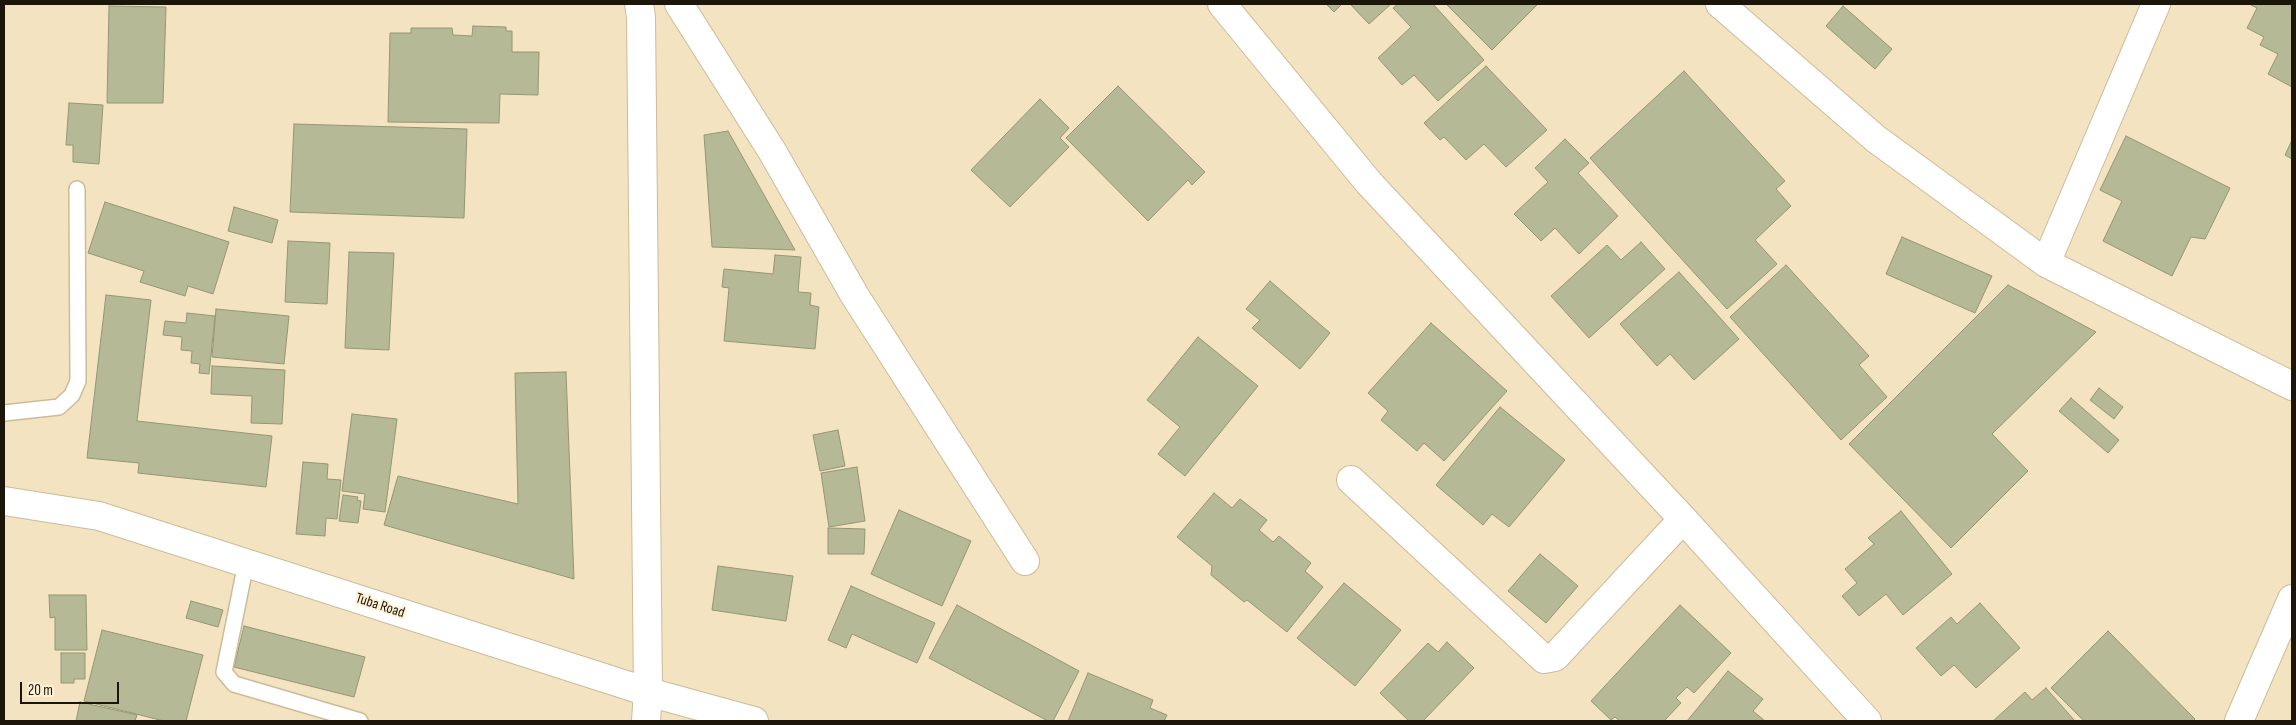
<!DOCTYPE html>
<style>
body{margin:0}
#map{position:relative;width:2296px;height:725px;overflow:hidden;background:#f3e3c0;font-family:"Sofia Sans Condensed",sans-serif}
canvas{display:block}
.frame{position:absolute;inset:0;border:5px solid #1c160a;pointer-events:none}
.scale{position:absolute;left:20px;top:682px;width:99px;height:22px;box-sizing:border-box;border:2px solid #1c160a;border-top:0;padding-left:6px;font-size:15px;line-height:18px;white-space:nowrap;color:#1c160a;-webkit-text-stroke:4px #fef1d4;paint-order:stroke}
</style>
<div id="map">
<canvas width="2296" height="725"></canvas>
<div class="frame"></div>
<div class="scale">20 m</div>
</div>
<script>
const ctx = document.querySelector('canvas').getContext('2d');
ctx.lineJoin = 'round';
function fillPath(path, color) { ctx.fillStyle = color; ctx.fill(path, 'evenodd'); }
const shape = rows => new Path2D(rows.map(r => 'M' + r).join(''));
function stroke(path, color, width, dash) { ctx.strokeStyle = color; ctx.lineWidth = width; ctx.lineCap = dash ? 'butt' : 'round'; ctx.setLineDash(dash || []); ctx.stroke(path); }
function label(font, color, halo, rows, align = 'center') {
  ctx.font = font + ' "Sofia Sans Condensed",sans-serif'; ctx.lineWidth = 4; ctx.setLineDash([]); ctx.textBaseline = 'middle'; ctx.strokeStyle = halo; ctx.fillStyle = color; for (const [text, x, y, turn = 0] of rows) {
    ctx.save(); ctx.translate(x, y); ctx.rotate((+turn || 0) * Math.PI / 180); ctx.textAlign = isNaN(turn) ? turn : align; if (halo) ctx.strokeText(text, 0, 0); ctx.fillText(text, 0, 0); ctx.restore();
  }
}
const building = shape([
 [1326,4,1342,4,1334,12,1326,4],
 [1350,4,1391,4,1369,24,1350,4],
 [1398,4,1433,4,1484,60,1438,101,1414,75,1402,85,1378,58,1411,27,1393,8,1398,4],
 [1446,4,1538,4,1492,50,1446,4],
 [2249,4,2292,4,2292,87,2268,74,2278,54,2260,45,2264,37,2247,28,2257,8,2249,4],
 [109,6,166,7,163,103,107,103,109,6],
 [1843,6,1892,49,1875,69,1826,26,1843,6],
 [473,26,506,27,506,31,512,31,512,52,539,52,538,95,500,94,499,123,388,122,390,33,411,33,411,28,452,28,453,35,472,36,473,26],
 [1486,66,1547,130,1506,167,1484,144,1466,160,1444,137,1440,140,1424,123,1486,66],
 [1684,71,1785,181,1776,189,1791,206,1755,240,1777,264,1727,309,1590,158,1684,71],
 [1118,86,1205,172,1192,185,1188,180,1148,221,1066,138,1118,86],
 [1040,99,1069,128,1060,138,1069,147,1010,207,971,170,1040,99],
 [69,103,103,105,99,164,73,162,73,145,66,145,69,103],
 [294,124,467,129,464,218,290,212,294,124],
 [728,131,795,250,712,247,704,135,728,131],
 [2126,136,2230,188,2205,239,2191,237,2172,276,2103,241,2122,201,2100,190,2126,136],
 [1565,139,1589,163,1578,173,1618,216,1579,254,1555,228,1541,241,1514,214,1548,182,1535,168,1565,139],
 [2292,140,2292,159,2285,155,2292,140],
 [105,202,229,242,213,294,188,286,185,296,140,282,144,271,88,253,105,202],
 [234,207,278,220,272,243,228,231,234,207],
 [1902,237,1992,276,1975,313,1886,274,1902,237],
 [288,241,330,243,327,304,285,302,288,241],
 [1641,242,1665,269,1589,338,1551,296,1607,245,1621,260,1641,242],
 [349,252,394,253,389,350,345,348,349,252],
 [775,255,801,257,798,292,811,293,810,305,819,307,815,349,724,341,729,288,722,287,724,269,773,274,775,255],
 [1786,265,1869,356,1859,365,1887,397,1841,440,1730,317,1786,265],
 [1679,272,1739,339,1694,380,1670,354,1657,366,1620,324,1679,272],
 [1270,281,1330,333,1300,369,1252,328,1260,320,1246,309,1270,281],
 [2008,285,2096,332,1992,434,2028,471,1951,548,1849,444,2008,285],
 [106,295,151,300,137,421,272,436,266,487,138,473,139,463,87,458,106,295],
 [216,309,289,316,284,364,212,357,216,309],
 [187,313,215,316,209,374,199,373,200,364,191,363,192,351,181,350,182,337,163,335,165,321,186,323,187,313],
 [1431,323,1507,391,1444,461,1424,443,1417,451,1381,420,1388,411,1368,393,1431,323],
 [1198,337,1258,386,1185,476,1158,454,1180,427,1147,400,1198,337],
 [212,366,285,370,282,424,251,423,252,396,211,394,212,366],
 [566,372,574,579,384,525,398,476,518,504,515,373,566,372],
 [2099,388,2123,407,2114,419,2090,400,2099,388],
 [2071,398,2119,440,2108,453,2059,411,2071,398],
 [1500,407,1565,460,1509,527,1492,514,1483,525,1436,485,1500,407],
 [352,414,397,419,385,512,363,509,365,494,342,491,352,414],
 [838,430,845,466,820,471,813,435,838,430],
 [303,462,328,464,327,479,341,480,337,519,326,518,325,536,296,534,303,462],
 [857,467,865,521,829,527,821,473,857,467],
 [1214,493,1232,508,1240,499,1267,520,1259,530,1273,542,1279,536,1311,563,1305,571,1323,587,1287,632,1247,600,1244,602,1211,575,1212,566,1177,537,1214,493],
 [343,495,358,497,357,500,361,501,358,523,339,521,343,495],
 [899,510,971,541,942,606,871,574,899,510],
 [1901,511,1952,574,1903,615,1886,594,1859,616,1842,596,1857,583,1845,569,1874,544,1868,538,1901,511],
 [828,528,865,529,864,554,828,554,828,528],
 [1540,554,1578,586,1546,623,1508,591,1540,554],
 [718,566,793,576,786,621,712,610,718,566],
 [1344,583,1401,630,1355,686,1297,638,1344,583],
 [851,586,935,623,917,663,852,634,846,648,828,640,851,586],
 [49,595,86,595,87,650,55,650,55,617,50,618,49,595],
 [191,601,223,610,218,627,186,618,191,601],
 [1980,603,2020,648,1976,688,1954,665,1941,676,1916,648,1951,617,1957,624,1980,603],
 [957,605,1079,671,1053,721,1048,721,929,658,957,605],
 [1680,605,1731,653,1694,693,1687,687,1676,698,1681,703,1664,721,1620,721,1615,717,1611,720,1591,701,1680,605],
 [244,626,365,657,354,697,234,667,244,626],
 [102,630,203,655,186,721,164,721,84,701,102,630],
 [2108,631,2195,719,2193,721,2084,721,2051,688,2108,631],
 [1447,642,1474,668,1423,721,1409,721,1380,693,1428,643,1438,652,1447,642],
 [61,653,85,653,85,679,74,679,74,683,61,683,61,653],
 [1728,671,1763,699,1753,711,1765,721,1687,721,1728,671],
 [1088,673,1153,700,1150,708,1167,715,1164,721,1068,721,1088,673],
 [2046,688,2075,721,1993,721,2025,692,2032,700,2046,688],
 [80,702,137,715,135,721,76,721,80,702]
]);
fillPath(building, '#b6b995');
stroke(building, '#949673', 1);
const lane = shape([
 [4,413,59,407,72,395,78,381,77,189],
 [246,563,224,672,234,684,360,721]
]);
const street = shape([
 [639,4,641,17,648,692,646,721],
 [679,4,772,151,855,296,1025,561],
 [1222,4,1369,183,1683,519,1867,721],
 [1720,4,1876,139,2046,263,2292,386],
 [2046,263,2156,4],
 [1351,480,1544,659,1555,657,1683,519],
 [2239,721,2292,599]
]);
const secondary = shape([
 [4,501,99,516,648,692,754,721]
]);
stroke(lane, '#cbbc99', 18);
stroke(street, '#cbbc99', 30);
stroke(secondary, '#cbbc99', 30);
stroke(lane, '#fff', 15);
stroke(street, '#fff', 28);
stroke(secondary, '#fff', 28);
label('15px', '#1c160a', '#fef1d4', [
 ["Tuba Road",380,606,18]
]);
</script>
